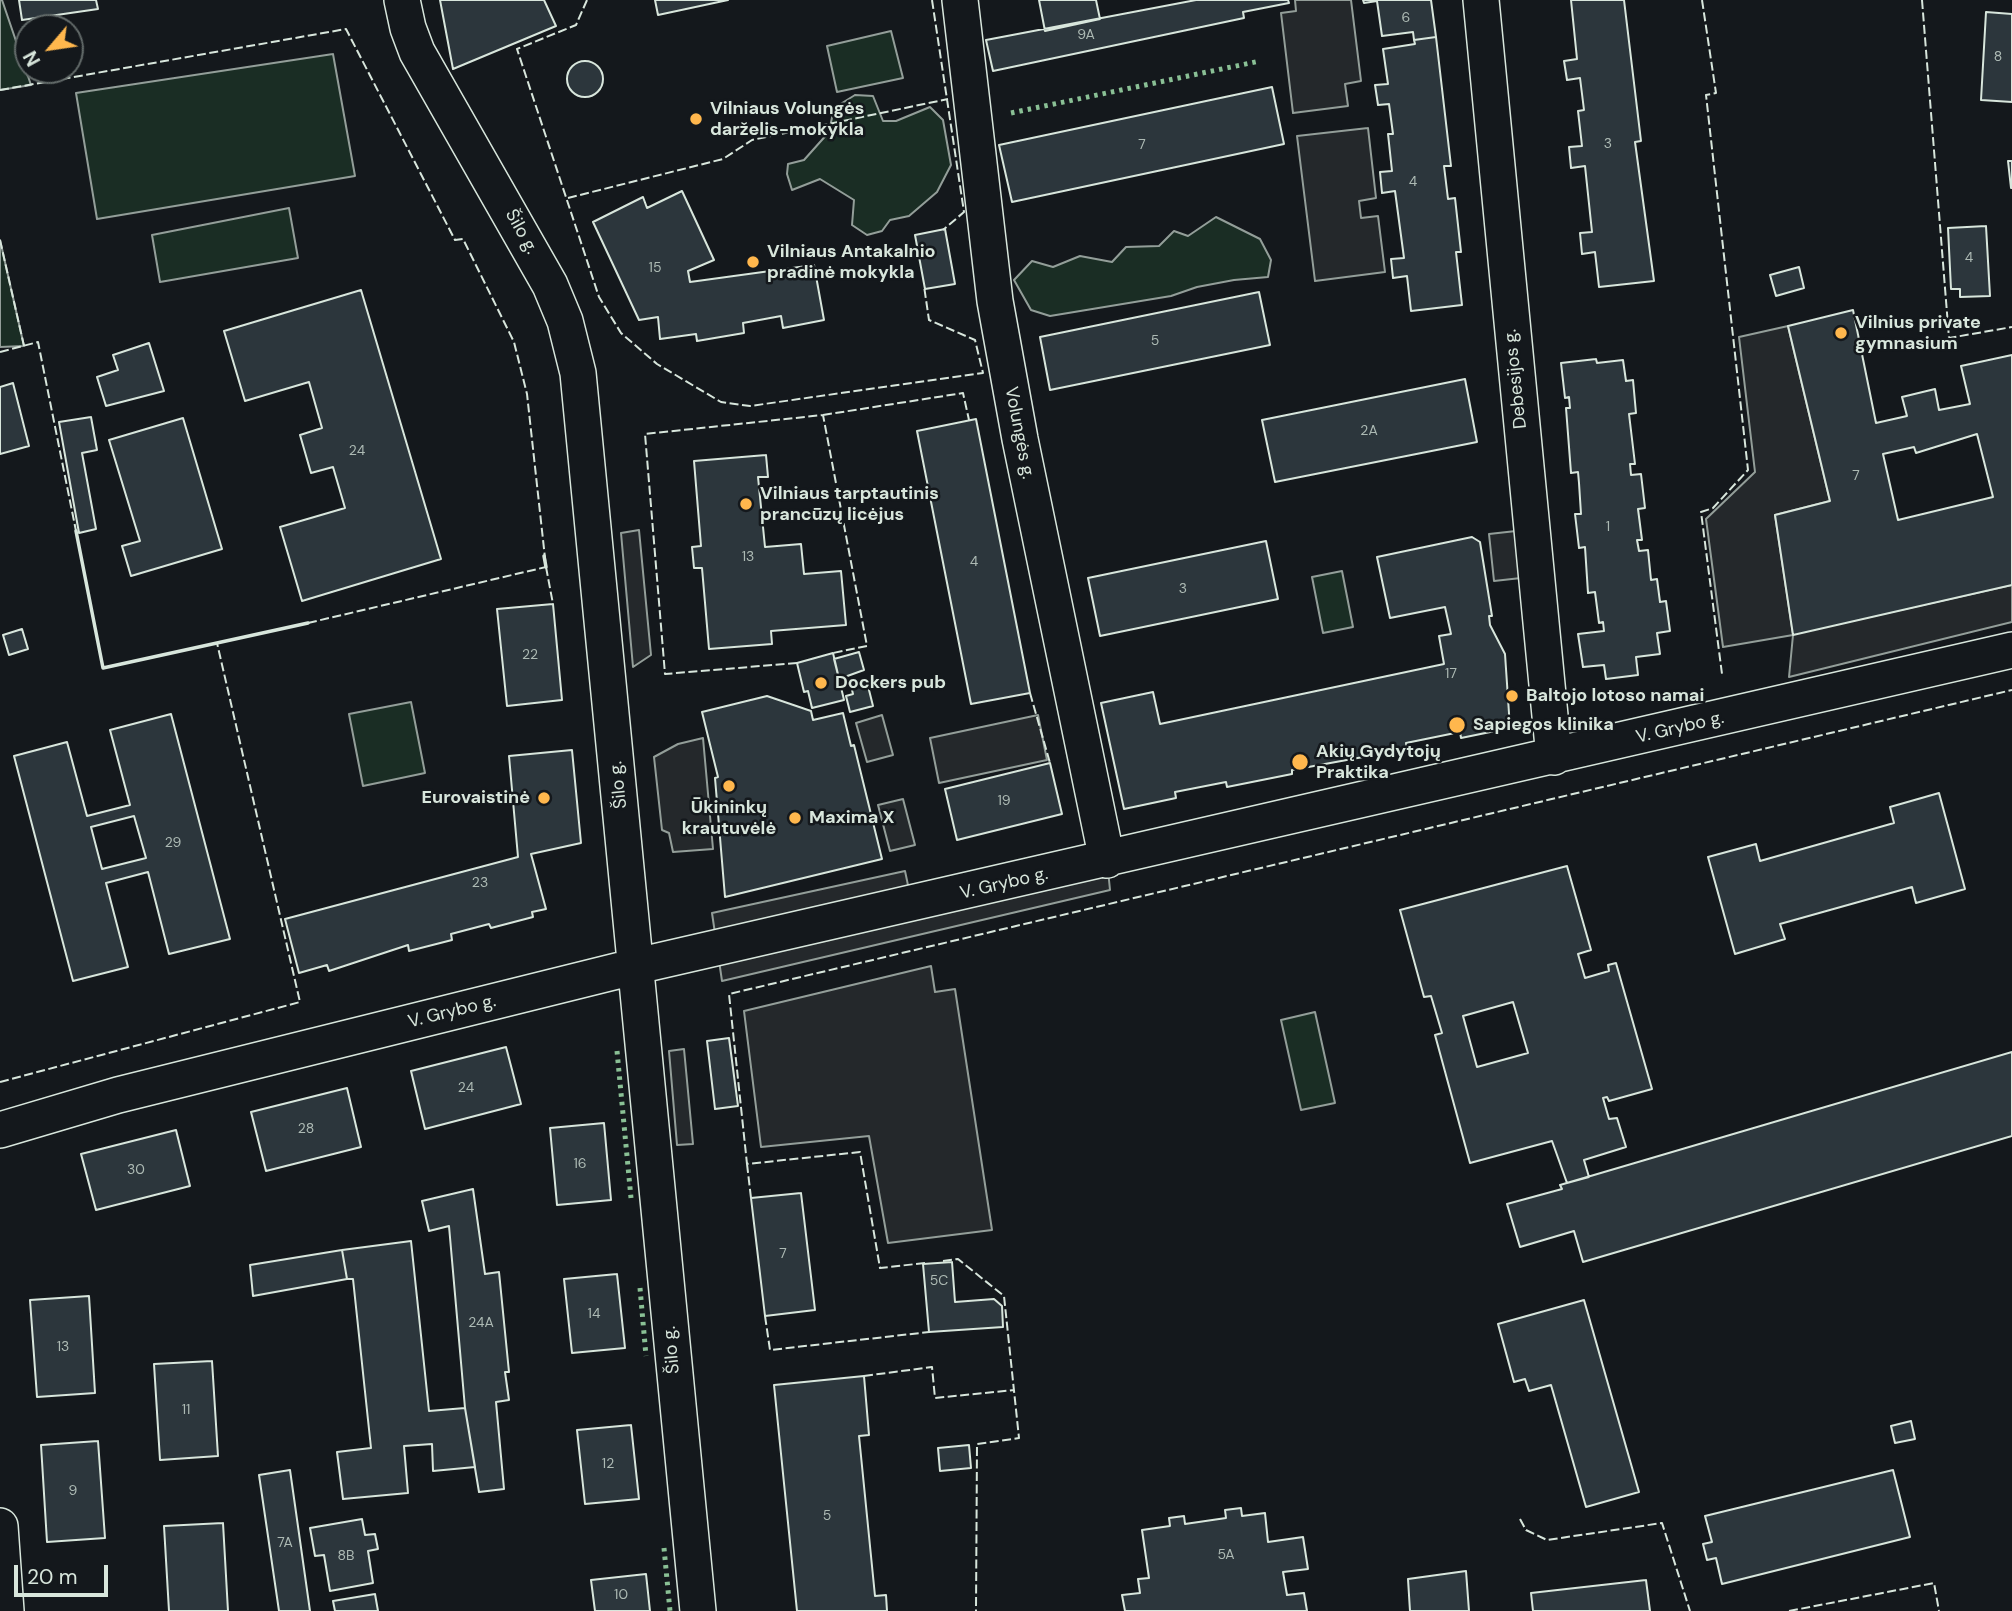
<!DOCTYPE html>
<meta charset="utf-8">
<style>
body{margin:0}
#map{position:relative;width:2012px;height:1611px;overflow:hidden;background:#14181c;font-family:"DM Sans",sans-serif}
canvas{display:block}
.north{position:absolute;left:14px;top:14px;width:70px;height:70px;box-sizing:border-box;background:#14181c;border:2px solid #626a69;border-radius:50%;rotate:241deg;font-size:19px;font-weight:700;line-height:28px;text-align:center;color:#d8e6dc}
.north::after{content:'';display:block;margin:auto;width:24px;height:32px;background:#ffb74d;clip-path:polygon(50% 0,100% 100%,50% 72%,0 100%)}
.scale{position:absolute;left:14px;top:1565px;width:94px;height:32px;box-sizing:border-box;border:4px solid #d8e6dc;border-top:0;padding-left:9px;font-size:21px;line-height:24px;white-space:nowrap;color:#d8e6dc;-webkit-text-stroke:5px #14181c;paint-order:stroke}
</style>
<div id="map">
<canvas width="2012" height="1611"></canvas>
<div class="north">N</div>
<div class="scale">20 m</div>
</div>
<script>
const ctx = document.querySelector('canvas').getContext('2d');
ctx.lineJoin = 'round';
function fillPath(path, color) { ctx.fillStyle = color; ctx.fill(path, 'evenodd'); }
const shape = rows => new Path2D(rows.map(r => 'M' + r).join(''));
function stroke(path, color, width, dash) { ctx.strokeStyle = color; ctx.lineWidth = width; ctx.lineCap = dash ? 'butt' : 'round'; ctx.setLineDash(dash || []); ctx.stroke(path); }
function label(font, color, halo, rows, align = 'center') {
  ctx.font = font + ' "DM Sans",sans-serif'; ctx.lineWidth = 5; ctx.setLineDash([]); ctx.textBaseline = 'middle'; ctx.strokeStyle = halo; ctx.fillStyle = color; for (const [text, x, y, turn = 0] of rows) {
    ctx.save(); ctx.translate(x, y); ctx.rotate((+turn || 0) * Math.PI / 180); ctx.textAlign = isNaN(turn) ? turn : align; if (halo) ctx.strokeText(text, 0, 0); ctx.fillText(text, 0, 0); ctx.restore();
  }
}
const green = shape([
 [0,0,2,0,31,85,0,90,0,0],
 [891,31,903,78,837,92,827,46,891,31],
 [333,54,355,176,97,219,76,93,333,54],
 [855,95,873,96,883,121,896,121,930,107,943,120,951,165,937,192,909,216,890,220,882,231,867,235,852,225,854,200,820,179,792,190,787,174,788,164,804,160,829,132,834,108,855,95],
 [289,208,298,258,160,282,152,235,289,208],
 [1216,217,1260,239,1271,260,1268,277,1234,280,1197,287,1171,296,1050,316,1031,310,1014,280,1032,261,1053,267,1080,256,1112,262,1126,247,1159,246,1174,231,1188,236,1216,217],
 [0,240,24,346,0,347,0,240],
 [1342,571,1353,627,1323,633,1312,577,1342,571],
 [411,702,425,773,363,786,349,714,411,702],
 [1315,1012,1335,1103,1301,1110,1281,1020,1315,1012]
]);
fillPath(green, '#1a2d24');
stroke(green, '#939e99', 2);
const parking = shape([
 [1295,0,1351,0,1361,81,1345,84,1348,106,1293,113,1281,13,1296,11,1295,0],
 [1368,128,1376,198,1359,201,1361,218,1378,216,1385,272,1315,281,1297,136,1368,128],
 [1788,326,1830,501,1775,515,1793,634,2012,585,2012,622,1789,677,1793,635,1723,647,1706,519,1755,472,1739,337,1788,326],
 [639,530,651,655,633,667,621,533,639,530],
 [1516,531,1521,578,1494,581,1489,534,1516,531],
 [882,715,893,755,867,762,856,723,882,715],
 [1038,715,1047,760,939,783,930,738,1038,715],
 [703,738,713,849,673,852,669,833,662,830,654,757,678,744,703,738],
 [903,799,915,845,890,851,878,805,903,799],
 [1107,860,1110,890,722,981,712,913,905,871,912,904,1107,860],
 [931,966,935,992,955,989,992,1230,888,1243,869,1136,761,1147,744,1011,931,966],
 [684,1049,693,1144,677,1145,669,1051,684,1049]
]);
fillPath(parking, '#24282b');
stroke(parking, '#939e99', 2);
const building = shape([
 [19,0,96,0,98,9,22,20,19,0],
 [440,0,544,0,556,26,453,69,440,0],
 [655,0,728,0,658,15,655,0],
 [1039,0,1096,0,1100,19,1045,31,1039,0],
 [1196,0,1288,0,1289,3,1243,12,1244,18,993,71,986,40,1196,0],
 [1363,0,1431,0,1436,37,1414,40,1413,32,1382,36,1377,1,1364,3,1363,0],
 [1571,0,1624,0,1641,141,1635,142,1654,281,1599,287,1595,252,1582,254,1580,233,1592,232,1585,166,1571,168,1569,147,1582,146,1578,111,1584,110,1580,78,1567,80,1564,61,1577,59,1571,0],
 [1986,12,2012,14,2012,102,1981,100,1986,12],
 [1436,37,1451,166,1444,166,1448,199,1455,198,1461,252,1456,252,1462,305,1411,311,1407,276,1393,278,1391,259,1404,258,1395,191,1382,193,1380,172,1392,171,1388,134,1393,134,1389,104,1378,105,1375,85,1388,84,1383,49,1415,44,1414,40,1436,37],
 '567 79a18 18 0 1 1 36 0a18 18 0 1 1-36 0Z',
 [1272,87,1284,144,1012,202,999,145,1272,87],
 [2008,161,2012,161,2012,188,2011,188,2008,161],
 [682,191,714,260,688,271,690,282,814,265,824,320,783,328,781,316,743,323,744,333,697,341,696,334,660,339,658,317,639,320,593,222,643,197,647,208,682,191],
 [1986,226,1990,296,1960,297,1960,289,1951,289,1948,228,1986,226],
 [945,229,955,284,925,289,915,235,945,229],
 [1799,267,1804,288,1776,296,1770,275,1799,267],
 [361,290,441,559,302,601,280,527,345,508,333,467,311,473,300,435,322,428,309,382,245,401,224,331,361,290],
 [1259,292,1270,345,1050,390,1040,337,1259,292],
 [1853,310,1876,423,1907,416,1902,397,1935,389,1939,410,1970,404,1961,366,2012,355,2012,585,1793,635,1775,515,1830,501,1788,326,1853,310],
 [1977,434,1993,497,1898,520,1883,454,1914,447,1916,453,1977,434],
 [149,343,164,391,106,406,97,377,118,370,113,355,149,343],
 [1596,359,1597,363,1623,360,1626,381,1633,380,1636,413,1629,414,1635,464,1630,464,1631,475,1641,474,1645,508,1638,509,1642,540,1637,540,1639,551,1648,550,1651,580,1657,579,1660,602,1666,601,1670,631,1657,633,1660,654,1636,657,1638,675,1606,679,1604,665,1583,667,1578,634,1604,631,1603,622,1599,623,1595,592,1588,593,1585,547,1579,548,1575,514,1581,514,1579,483,1578,472,1571,473,1566,408,1570,408,1569,397,1565,398,1561,363,1596,359],
 [1465,379,1477,442,1275,482,1262,420,1465,379],
 [13,383,29,446,0,454,0,387,13,383],
 [91,417,97,450,82,453,96,529,79,533,59,422,91,417],
 [183,418,222,549,131,576,122,546,140,541,109,440,183,418],
 [976,419,1030,693,971,704,917,431,976,419],
 [766,455,768,477,758,477,765,547,801,544,804,574,841,571,846,625,771,631,772,644,709,649,702,568,694,568,692,547,701,546,694,461,766,455],
 [1472,537,1480,542,1492,616,1489,616,1490,625,1505,654,1510,728,1461,738,1460,732,1406,743,1407,749,1292,770,1292,774,1227,787,1226,782,1175,792,1176,798,1124,809,1101,703,1153,692,1160,724,1444,664,1439,636,1451,634,1445,607,1390,618,1377,557,1472,537],
 [1266,541,1278,599,1100,636,1088,578,1266,541],
 [553,604,562,700,507,706,497,609,553,604],
 [22,629,28,649,9,655,3,635,22,629],
 [859,652,864,670,839,679,834,659,859,652],
 [833,653,844,700,812,708,808,691,804,692,797,663,833,653],
 [867,682,873,706,850,712,846,696,853,694,851,686,867,682],
 [767,696,811,711,813,720,843,713,851,746,854,745,882,859,725,897,715,778,718,777,702,712,767,696],
 [171,714,230,939,169,954,148,872,110,882,106,883,128,967,73,981,14,756,67,742,87,816,130,805,110,730,171,714],
 [134,816,146,858,102,869,91,827,134,816],
 [572,750,581,843,531,854,546,909,532,912,533,917,491,928,489,924,451,934,452,940,409,951,408,945,329,971,327,965,299,973,285,919,518,857,509,756,572,750],
 [1050,763,1062,814,957,840,945,789,1050,763],
 [1939,793,1965,889,1916,903,1912,887,1780,924,1785,939,1735,954,1708,857,1756,844,1760,861,1894,823,1890,807,1939,793],
 [1567,866,1591,950,1578,954,1585,978,1609,971,1608,965,1616,963,1652,1089,1609,1101,1607,1097,1603,1098,1609,1119,1617,1118,1626,1147,1584,1160,1589,1177,1567,1183,1552,1141,1470,1163,1435,1035,1442,1033,1431,996,1424,997,1400,910,1567,866],
 [1513,1002,1528,1053,1477,1067,1463,1016,1513,1002],
 [729,1038,738,1106,715,1109,707,1041,729,1038],
 [506,1047,521,1104,425,1129,411,1071,506,1047],
 [2012,1052,2012,1136,1583,1262,1574,1231,1520,1247,1507,1204,1562,1189,1560,1185,2012,1052],
 [347,1088,361,1147,266,1171,251,1112,347,1088],
 [604,1123,611,1200,557,1205,550,1128,604,1123],
 [176,1130,190,1186,96,1210,81,1154,176,1130],
 [473,1189,485,1274,499,1272,509,1372,505,1372,509,1400,496,1402,504,1489,479,1492,465,1408,449,1226,429,1231,422,1201,473,1189],
 [801,1193,815,1310,765,1316,751,1198,801,1193],
 [411,1241,429,1411,465,1408,475,1467,433,1471,432,1444,404,1446,408,1493,343,1499,337,1452,371,1448,353,1279,347,1279,342,1250,411,1241],
 [342,1250,347,1279,253,1296,250,1265,342,1250],
 [952,1262,955,1302,994,1299,1002,1306,1003,1327,929,1332,923,1264,952,1262],
 [617,1274,625,1348,572,1353,564,1279,617,1274],
 [89,1296,95,1393,37,1397,30,1300,89,1296],
 [1584,1300,1639,1492,1586,1507,1551,1385,1529,1391,1525,1379,1514,1382,1498,1324,1584,1300],
 [212,1361,218,1456,160,1460,154,1364,212,1361],
 [864,1376,869,1435,859,1436,875,1596,886,1595,887,1611,797,1611,774,1385,864,1376],
 [1911,1421,1915,1439,1895,1443,1891,1426,1911,1421],
 [631,1425,639,1499,585,1504,577,1430,631,1425],
 [98,1441,105,1538,47,1542,41,1445,98,1441],
 [969,1445,971,1468,940,1471,938,1448,969,1445],
 [290,1470,310,1611,279,1611,259,1475,290,1470],
 [1893,1470,1910,1537,1722,1584,1716,1558,1707,1560,1703,1544,1712,1542,1705,1516,1893,1470],
 [1241,1508,1242,1516,1265,1513,1268,1542,1303,1537,1308,1569,1283,1572,1287,1595,1304,1593,1307,1611,1125,1611,1122,1595,1140,1593,1138,1579,1149,1578,1142,1530,1170,1526,1169,1518,1184,1516,1185,1524,1226,1518,1225,1510,1241,1508],
 [362,1519,365,1535,375,1534,378,1549,368,1551,373,1583,330,1591,324,1555,315,1556,310,1528,362,1519],
 [223,1523,228,1611,169,1611,164,1526,223,1523],
 [1466,1571,1469,1611,1410,1611,1408,1579,1466,1571],
 [646,1574,650,1611,595,1611,591,1580,646,1574],
 [1646,1580,1650,1611,1533,1611,1531,1593,1646,1580],
 [375,1594,378,1611,335,1611,333,1601,375,1594]
]);
fillPath(building, '#2c363c');
stroke(building, '#d8e6dc', 2);
const minor = shape([
 [402,0,408,28,417,52,550,285,565,321,578,373,698,1611],
 [960,0,995,301,1020,439,1107,860],
 [1481,0,1554,757],
 [0,1130,118,1095,637,966,2012,650],
 [0,1526,6,1611]
]);
stroke(minor, '#d8e6dc', 38);
stroke(minor, '#14181c', 35);
stroke(shape([
 [1011,113,1260,61],
 [617,1051,631,1198],
 [640,1288,646,1356],
 [664,1548,670,1611]
]), '#8ac095', 5, [3.5, 5]);
stroke(shape([
 [587,0,576,25,517,49,599,297,621,333,657,364,721,402,750,406,983,373,975,340,929,320,924,286],
 [932,0,964,212,943,230],
 [1702,0,1716,93,1706,95,1748,470,1713,508,1701,512,1722,674],
 [1922,0,1949,338,2012,327],
 [0,90,346,29,455,240,463,239,514,342,527,394,546,567,308,623],
 [568,198,723,159,752,140,948,99],
 [0,240,24,346],
 [0,352,38,342,76,531],
 [823,415,963,393,969,420],
 [546,567,553,604],
 [797,663,665,674,645,434,823,415,867,646,833,653],
 [1030,693,1050,763],
 [0,1082,300,1002,217,643],
 [747,1164,751,1198],
 [943,1261,958,1259,1004,1296,1019,1438,977,1444,976,1611],
 [925,1263,880,1268,860,1152,747,1164,729,994,2012,690],
 [765,1316,770,1350,929,1332],
 [864,1376,932,1367,935,1398,1014,1390],
 [1520,1519,1526,1530,1547,1540,1662,1523,1690,1611],
 [1789,1611,1934,1583,1939,1611]
]), '#d8e6dc', 2, [9, 3.5]);
stroke(shape([
 [76,531,103,668,308,623],
 [544,556,546,567]
]), '#d8e6dc', 3.5);
for (const [x, y, r, color] of [
 [696,119,7,"#ffb74d"],
 [753,262,7,"#ffb74d"],
 [1841,333,7,"#ffb74d"],
 [746,504,7,"#ffb74d"],
 [821,683,7,"#ffb74d"],
 [1512,696,7,"#ffb74d"],
 [1457,725,9,"#ffb74d"],
 [1300,762,9,"#ffb74d"],
 [729,786,7,"#ffb74d"],
 [544,798,7,"#ffb74d"],
 [795,818,7,"#ffb74d"]
]) { const dot = new Path2D(); dot.arc(x, y, r, 0, 2 * Math.PI); ctx.fillStyle = color; ctx.fill(dot); stroke(dot, '#14181c', 2.5); }
label('14px', '#adbab4', null, [
 ["6",1406,18],
 ["9A",1086,35],
 ["8",1998,57],
 ["3",1608,144],
 ["7",1142,145],
 ["4",1413,182],
 ["4",1969,258],
 ["15",655,268],
 ["5",1155,341],
 ["2A",1369,431],
 ["24",357,451],
 ["7",1856,476],
 ["1",1608,527],
 ["13",748,557],
 ["4",974,562],
 ["3",1183,589],
 ["22",530,655],
 ["17",1451,674],
 ["19",1004,801],
 ["29",173,843],
 ["23",480,883],
 ["24",466,1088],
 ["28",306,1129],
 ["16",580,1164],
 ["30",136,1170],
 ["7",783,1254],
 ["5C",939,1281],
 ["14",594,1314],
 ["24A",481,1323],
 ["13",63,1347],
 ["11",186,1410],
 ["12",608,1464],
 ["9",73,1491],
 ["5",827,1516],
 ["7A",285,1543],
 ["5A",1226,1555],
 ["8B",346,1556],
 ["10",621,1595]
]);
label('bold 18px', '#d8e6dc', '#14181c', [
 ["Vilniaus Volungės",710,109],
 ["darželis-mokykla",710,130],
 ["Vilniaus Antakalnio",767,252],
 ["pradinė mokykla",767,273],
 ["Vilnius private",1855,323],
 ["gymnasium",1855,344],
 ["Vilniaus tarptautinis",760,494],
 ["prancūzų licėjus",760,515],
 ["Dockers pub",835,683],
 ["Baltojo lotoso namai",1526,696],
 ["Sapiegos klinika",1473,725],
 ["Akių Gydytojų",1316,752],
 ["Praktika",1316,773],
 ["Eurovaistinė",530,798,"right"],
 ["Ūkininkų",729,808,"center"],
 ["krautuvėlė",729,829,"center"],
 ["Maxima X",809,818]
], 'left');
label('18px', '#d8e6dc', '#14181c', [
 ["Šilo g.",521,232,61],
 ["Debesijos g.",1516,379,-96],
 ["Volungės g.",1019,433,79],
 ["V. Grybo g.",1680,728,-13],
 ["Šilo g.",619,785,-96],
 ["V. Grybo g.",1004,884,-13],
 ["V. Grybo g.",452,1012,-14],
 ["Šilo g.",672,1350,-95]
]);
</script>
